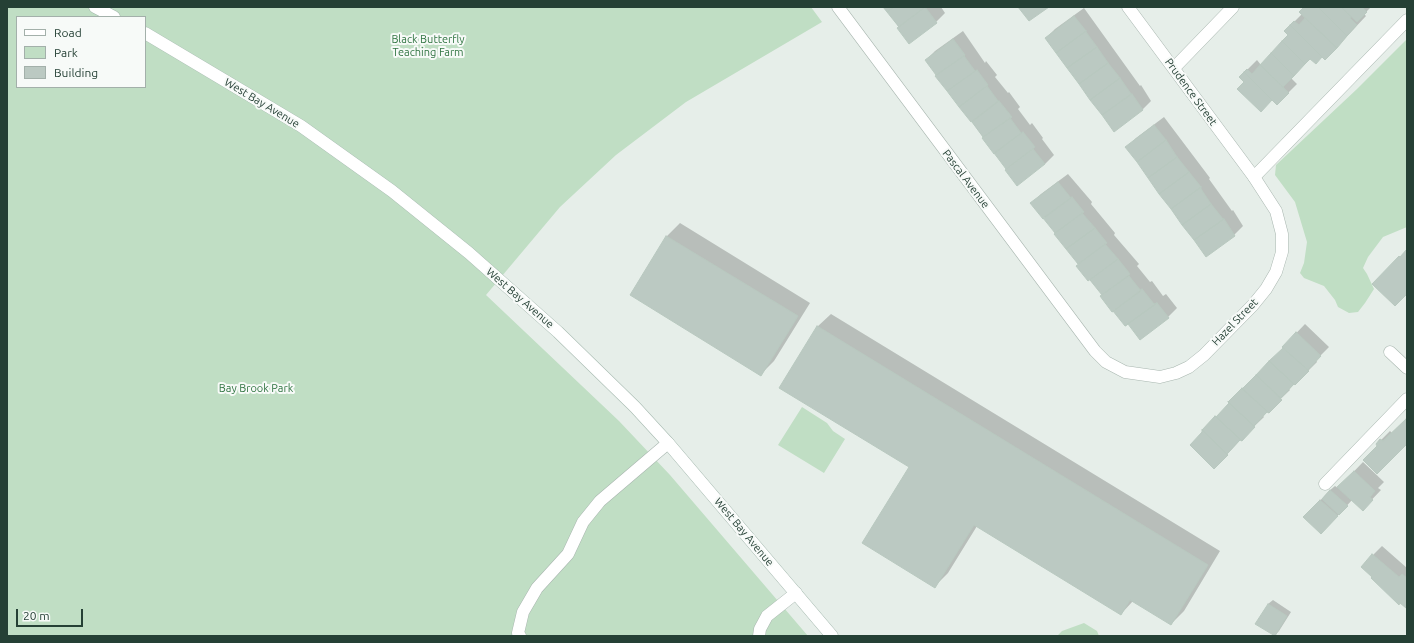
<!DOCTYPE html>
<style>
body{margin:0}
#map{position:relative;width:1414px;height:643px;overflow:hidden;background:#e6eee9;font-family:Ubuntu,sans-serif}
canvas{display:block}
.frame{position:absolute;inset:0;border:8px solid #254035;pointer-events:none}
.legend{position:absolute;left:16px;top:16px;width:130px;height:72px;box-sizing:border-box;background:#f7faf8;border:1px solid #a3b0aa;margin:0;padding:5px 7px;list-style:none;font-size:12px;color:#254035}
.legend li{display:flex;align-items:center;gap:8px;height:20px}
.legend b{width:20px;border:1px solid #a3b0aa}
.scale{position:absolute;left:16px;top:609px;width:67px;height:18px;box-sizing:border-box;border:2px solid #254035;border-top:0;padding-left:5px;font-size:12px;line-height:14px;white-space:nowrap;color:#254035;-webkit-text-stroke:3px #f7faf8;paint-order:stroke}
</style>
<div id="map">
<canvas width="1414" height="643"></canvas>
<div class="frame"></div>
<ul class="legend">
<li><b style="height:5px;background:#fff"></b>Road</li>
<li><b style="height:11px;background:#c0dec4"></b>Park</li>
<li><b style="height:11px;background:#bbc9c2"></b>Building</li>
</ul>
<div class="scale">20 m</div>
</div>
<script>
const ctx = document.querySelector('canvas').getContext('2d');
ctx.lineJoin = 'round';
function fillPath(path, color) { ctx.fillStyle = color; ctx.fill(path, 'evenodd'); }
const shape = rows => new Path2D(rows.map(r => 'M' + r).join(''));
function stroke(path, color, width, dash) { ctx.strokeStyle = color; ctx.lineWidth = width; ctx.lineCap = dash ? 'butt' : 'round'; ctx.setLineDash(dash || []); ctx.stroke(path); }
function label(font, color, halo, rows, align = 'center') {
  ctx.font = font + ' Ubuntu,sans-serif'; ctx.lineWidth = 4; ctx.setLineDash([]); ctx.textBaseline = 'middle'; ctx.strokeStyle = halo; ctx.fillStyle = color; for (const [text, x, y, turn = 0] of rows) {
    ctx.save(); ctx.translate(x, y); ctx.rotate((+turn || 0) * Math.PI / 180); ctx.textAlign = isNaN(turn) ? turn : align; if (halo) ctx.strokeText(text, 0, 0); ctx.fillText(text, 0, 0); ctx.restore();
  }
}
fillPath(shape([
 [7,7,811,7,822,22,686,102,616,155,560,207,486,295,619,421,670,475,808,636,7,636],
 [17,17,145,17,145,87,17,87],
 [1407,39,1407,227,1383,237,1368,257,1363,268,1367,274,1374,289,1365,303,1358,312,1349,313,1338,307,1335,300,1324,286,1304,278,1300,273,1304,263,1307,242,1295,202,1275,175,1276,165,1357,89],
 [802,407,827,423,833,431,845,439,824,473,778,445],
 [1084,623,1097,631,1099,636,1057,636,1062,631]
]), '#c0dec4');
fillPath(shape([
 [885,7,941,7,945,13,936,22,909,42],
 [1306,7,1371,7,1364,14,1366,16,1334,50,1322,56,1310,58,1291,78,1297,84,1277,104,1272,99,1245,82,1240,77,1257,60,1261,65,1289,35,1285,31,1302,14],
 [1084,8,1140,86,1141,85,1151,101,1142,110,1114,130,1046,38,1055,29],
 [963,31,985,63,986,61,997,75,995,77,1008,93,1009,92,1020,107,1018,109,1030,125,1032,123,1043,138,1042,139,1054,155,1045,164,1007,169,926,60,935,51],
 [1164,117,1210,178,1209,179,1232,211,1233,210,1243,226,1234,235,1127,147,1136,138],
 [1068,174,1092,202,1091,204,1115,233,1114,235,1139,264,1137,266,1150,282,1152,281,1163,296,1166,294,1177,308,1168,317,1128,323,1078,266,1079,264,1055,234,1056,233,1044,217,1032,203,1041,194],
 [680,223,810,303,774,361,761,374,666,237],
 [831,314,1220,551,1184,611,1171,624,1133,601,1121,614,977,526,948,573,935,586,910,466,817,327],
 [1305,324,1329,347,1316,360,1317,362,1295,384,1295,383,1289,389,1290,390,1263,416,1264,417,1241,439,1223,459,1191,445,1216,417,1231,403,1229,402,1284,348,1283,347],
 [1407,419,1407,443,1377,473,1379,446,1377,444,1390,431,1392,433],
 [1363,462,1384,482,1378,488,1381,490,1363,509,1352,500,1330,524,1305,517,1329,491,1335,486,1338,488],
 [1382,546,1407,568,1407,605,1362,566],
 [1273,600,1291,612,1279,631,1275,635,1268,604]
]), '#0003');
const building = shape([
 [883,7,894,7,887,12,883,7],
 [894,7,925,7,899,27,887,12,894,7],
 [925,7,937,23,909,44,897,28,925,7],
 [1018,7,1049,7,1029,21,1018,7],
 [1304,7,1318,7,1347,36,1337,48,1299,12,1304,7],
 [1318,7,1341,7,1351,17,1350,18,1357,25,1347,36,1318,7],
 [1341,7,1362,7,1367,12,1357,22,1341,7],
 [1074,16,1086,31,1056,53,1045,38,1074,16],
 [1305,18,1337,48,1325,60,1290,25,1294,21,1299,25,1305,18],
 [1290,25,1322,57,1316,64,1310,59,1305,64,1282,41,1288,35,1284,31,1290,25],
 [1086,31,1086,32,1097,47,1067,68,1056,53,1086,31],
 [953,39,965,55,936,75,925,60,953,39],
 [1282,41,1305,64,1294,76,1271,53,1282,41],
 [1097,47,1108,63,1079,84,1067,68,1097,47],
 [1271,53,1294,76,1283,87,1260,65,1271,53],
 [964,56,975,71,947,91,935,76,964,56],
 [1108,63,1120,78,1090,100,1079,84,1108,63],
 [1260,65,1289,93,1277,105,1244,72,1247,69,1252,74,1260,65],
 [977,70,988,85,959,107,947,91,977,70],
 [1244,72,1272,100,1261,112,1237,89,1244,82,1239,77,1244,72],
 [1120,78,1131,94,1102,115,1090,100,1120,78],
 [987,86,998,101,971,122,959,107,987,86],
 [1132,94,1143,110,1114,132,1102,115,1132,94],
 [999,101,1012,117,983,137,972,122,999,101],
 [1010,118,1021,133,994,154,982,138,1010,118],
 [1154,125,1166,140,1137,162,1125,147,1154,125],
 [1023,132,1035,147,1006,169,994,153,1023,132],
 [1166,140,1177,157,1148,178,1137,162,1166,140],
 [1033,149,1045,164,1017,186,1005,170,1033,149],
 [1177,157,1189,172,1159,194,1148,178,1177,157],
 [1189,172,1201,187,1171,209,1159,194,1189,172],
 [1058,182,1071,198,1043,219,1030,203,1058,182],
 [1201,187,1201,189,1211,204,1182,225,1171,209,1201,187],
 [1072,197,1084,212,1055,233,1043,218,1072,197],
 [1211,204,1223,219,1224,219,1194,240,1182,225,1211,204],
 [1082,213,1095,228,1066,249,1054,234,1082,213],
 [1224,219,1235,236,1206,257,1194,240,1224,219],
 [1095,228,1107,243,1078,264,1066,249,1095,228],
 [666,236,798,316,761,376,630,295,666,236],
 [1105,244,1118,259,1088,281,1076,266,1105,244],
 [1407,249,1407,294,1395,306,1372,284,1399,256,1400,257,1407,249],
 [1118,259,1130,274,1102,295,1090,280,1118,259],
 [1129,276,1141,291,1112,312,1100,296,1129,276],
 [1142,289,1154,304,1157,303,1125,326,1113,311,1112,312,1142,289],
 [1157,303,1169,318,1140,340,1128,324,1125,326,1157,303],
 [817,326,1208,565,1171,625,1130,600,1121,615,974,525,935,588,862,543,909,467,779,388,817,326],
 [1296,332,1321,356,1308,370,1282,347,1296,332],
 [1283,348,1309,371,1295,385,1269,361,1283,348],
 [1269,361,1294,384,1281,398,1256,375,1269,361],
 [1256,375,1282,400,1269,413,1242,389,1256,375],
 [1242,388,1269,413,1267,412,1254,426,1228,402,1242,388],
 [1228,402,1255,427,1242,441,1215,416,1216,417,1229,403,1228,402],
 [1215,416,1242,441,1240,440,1227,454,1202,430,1215,416],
 [1406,419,1407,444,1377,474,1363,460,1377,446,1376,444,1380,439,1383,441,1406,419],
 [1202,430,1228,455,1214,469,1190,445,1202,432,1202,430],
 [1354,471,1375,491,1370,497,1373,500,1363,511,1337,487,1354,471],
 [1330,490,1348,506,1339,515,1322,499,1330,490],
 [1320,500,1338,516,1321,534,1303,517,1320,500],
 [1372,554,1399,577,1402,574,1407,578,1407,606,1406,608,1400,603,1399,605,1371,578,1372,577,1361,567,1372,554],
 [1268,604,1287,616,1275,636,1255,624,1268,604]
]);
fillPath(building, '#bbc9c2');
stroke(building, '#b8c8bf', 1);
const lane = shape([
 [1254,177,1407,20],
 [520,636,518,633,523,612,537,588,568,554,583,522,600,501,668,443],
 [759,636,760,629,767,616,796,593]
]);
const street = shape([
 [838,7,1095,351,1106,362,1125,372,1160,377,1176,373,1189,367,1204,355,1253,305,1266,289,1276,272,1282,252,1282,234,1276,211,1254,177,1128,7],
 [1174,68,1233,7],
 [1390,352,1407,368],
 [1325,484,1407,399]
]);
const secondary = shape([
 [95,7,114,17],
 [145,33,301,126,392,191,469,253,558,332,635,407,668,443,832,636]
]);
stroke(lane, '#a8b6af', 13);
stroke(street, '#a8b6af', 13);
stroke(secondary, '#a5b9af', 13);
stroke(lane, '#fff', 12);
stroke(street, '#fff', 12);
stroke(secondary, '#fff', 12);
label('11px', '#317542', '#f7faf8', [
 ["Black Butterfly",428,39],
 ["Teaching Farm",428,52],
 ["Bay Brook Park",256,388]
]);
label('11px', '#254035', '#f7faf8', [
 ["Prudence Street",1191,92,54],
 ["West Bay Avenue",262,103,31],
 ["Pascal Avenue",966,179,53],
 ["West Bay Avenue",520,298,41],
 ["Hazel Street",1235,322,-46],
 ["West Bay Avenue",744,532,50]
]);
</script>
